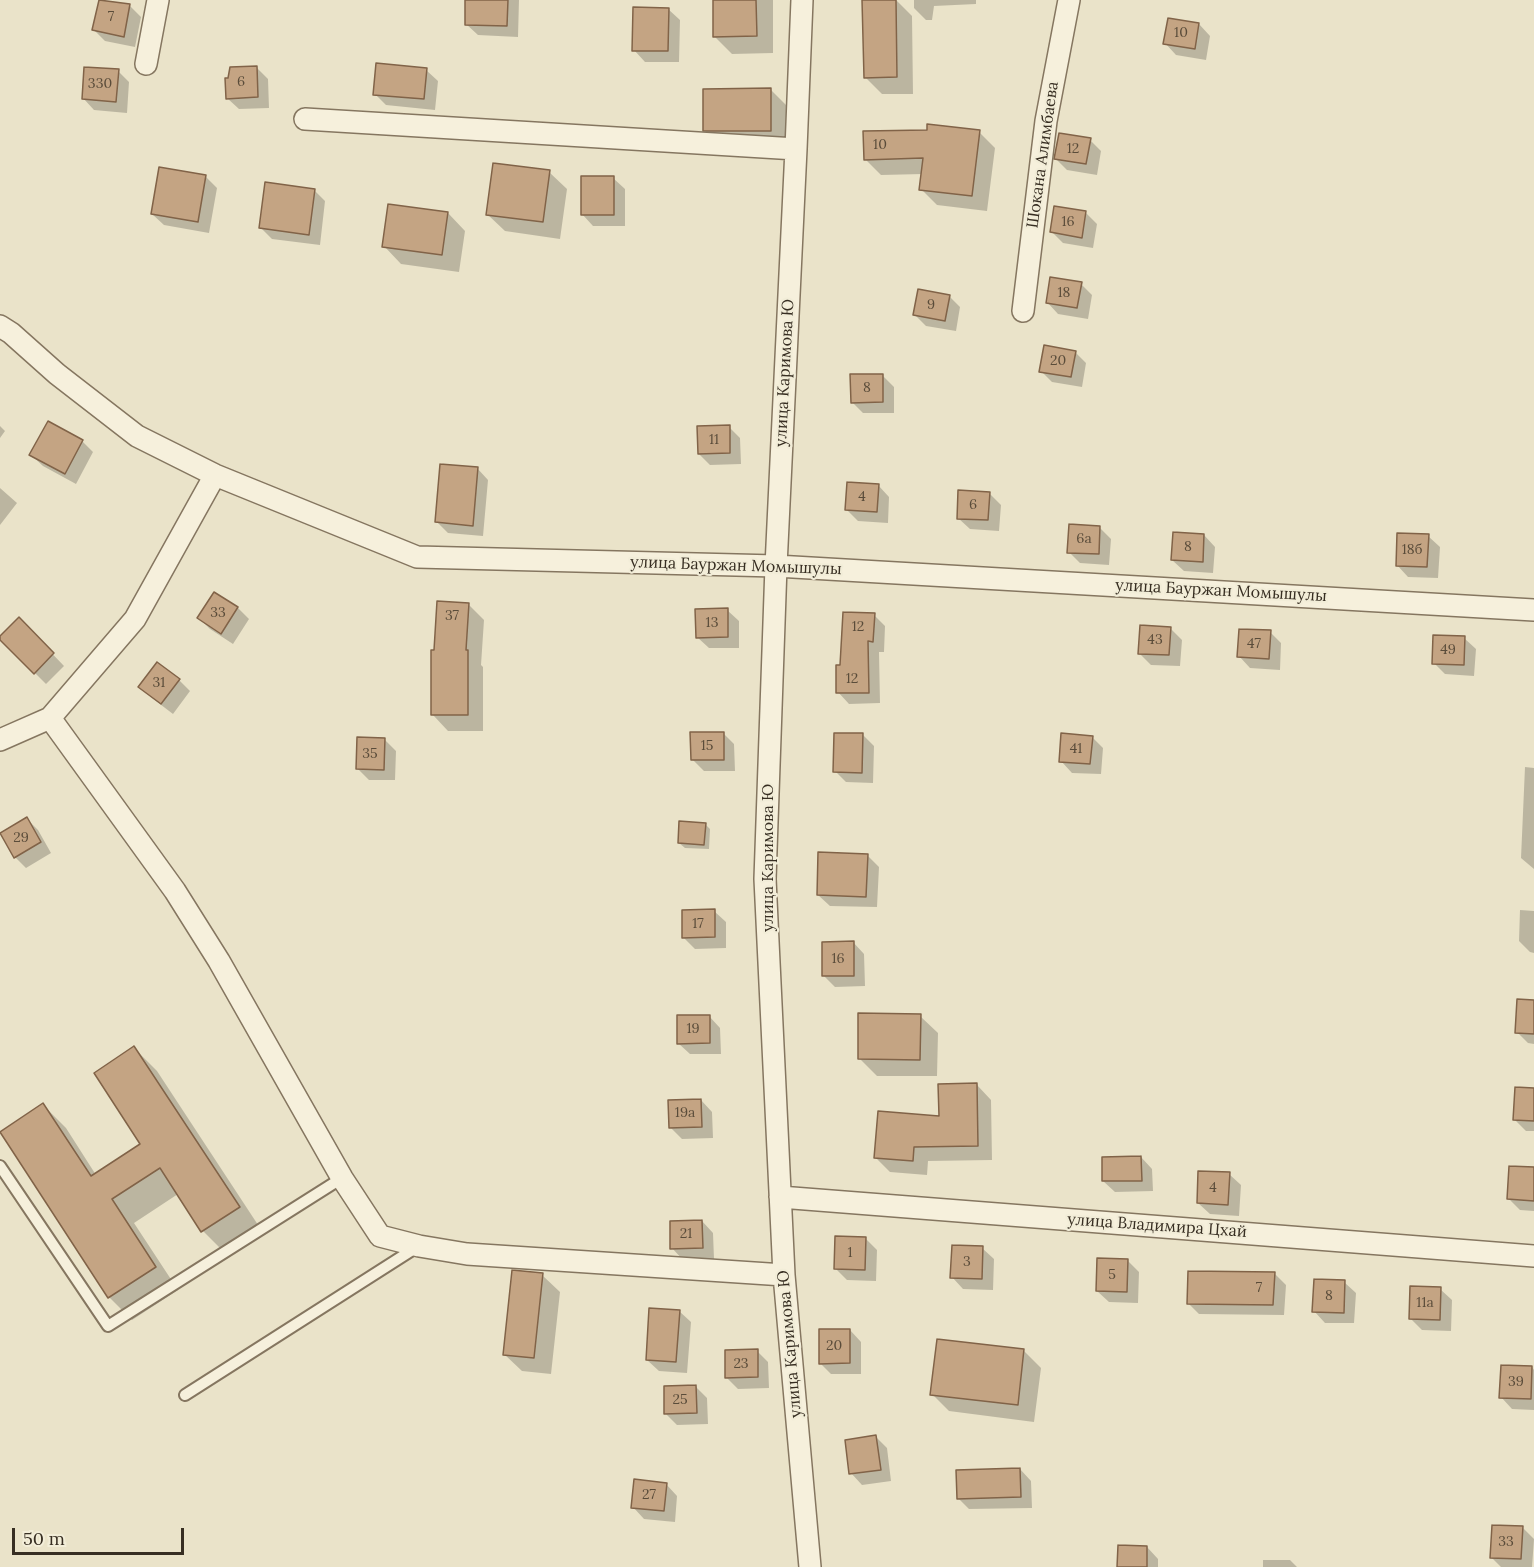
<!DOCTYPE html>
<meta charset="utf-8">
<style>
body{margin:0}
#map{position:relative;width:1534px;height:1567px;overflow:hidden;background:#eae3c9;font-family:Lora,serif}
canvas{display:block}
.scale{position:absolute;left:12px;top:1528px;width:172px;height:27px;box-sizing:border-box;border:3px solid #372e22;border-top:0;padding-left:8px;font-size:18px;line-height:21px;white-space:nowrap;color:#372e22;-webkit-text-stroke:4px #f2edd8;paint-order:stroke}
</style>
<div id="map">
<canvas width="1534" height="1567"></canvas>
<div class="scale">50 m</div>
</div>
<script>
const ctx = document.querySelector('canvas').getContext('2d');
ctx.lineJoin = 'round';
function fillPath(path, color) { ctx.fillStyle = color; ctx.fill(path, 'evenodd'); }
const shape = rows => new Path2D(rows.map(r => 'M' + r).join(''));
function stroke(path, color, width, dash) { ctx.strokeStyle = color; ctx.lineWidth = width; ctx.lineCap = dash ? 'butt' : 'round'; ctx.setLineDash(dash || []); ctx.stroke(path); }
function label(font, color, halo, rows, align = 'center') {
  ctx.font = font + ' Lora,serif'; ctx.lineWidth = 4.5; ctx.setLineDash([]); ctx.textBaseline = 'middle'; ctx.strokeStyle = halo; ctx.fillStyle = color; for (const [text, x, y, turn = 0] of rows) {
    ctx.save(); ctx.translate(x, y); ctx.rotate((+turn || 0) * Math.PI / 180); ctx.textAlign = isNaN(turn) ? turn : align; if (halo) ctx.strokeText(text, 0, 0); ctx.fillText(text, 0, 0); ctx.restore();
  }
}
fillPath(shape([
 [100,0,130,6,141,17,135,47,105,41,94,30],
 [467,0,519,0,518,37,478,35,466,24],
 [714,0,773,0,773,53,732,54,714,36],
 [864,0,896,0,912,16,913,94,882,94,865,77],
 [914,0,976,0,976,4,934,6,932,20,926,20,914,8],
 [668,9,680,20,679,62,645,62,634,50],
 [1199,24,1210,36,1206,60,1176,55,1165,43],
 [257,68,268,79,269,108,239,109,227,98],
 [426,70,438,81,435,110,386,105,375,94],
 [118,71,129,82,127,113,94,110,83,98],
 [771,90,788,107,788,148,722,147,704,130],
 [979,132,995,148,987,211,937,205,921,189,923,174,881,175,865,159],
 [1090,140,1101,151,1097,175,1067,170,1056,159],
 [549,172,567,189,560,239,505,231,487,214],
 [205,176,217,188,209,233,164,225,152,214],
 [613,178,625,189,625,226,593,226,582,214],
 [314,190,325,201,320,245,272,239,261,228],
 [1085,212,1097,224,1093,248,1063,243,1052,232],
 [448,213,465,231,459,272,401,264,384,246],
 [1081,284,1092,295,1088,319,1058,314,1047,302],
 [949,296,960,307,956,331,926,326,915,315],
 [1075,352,1086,363,1082,387,1052,382,1041,371],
 [882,375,894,387,894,413,863,413,852,402],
 [0,426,5,431,0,438],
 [729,427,740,438,741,464,710,465,699,454],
 [82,441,93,452,76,484,43,466,31,455],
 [477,468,488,480,483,536,448,533,437,522],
 [878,485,889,497,888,523,858,521,847,510],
 [0,488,17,503,0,525],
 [989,493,1001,505,999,531,970,529,958,518],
 [1100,528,1111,539,1109,565,1080,563,1069,552],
 [1204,535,1215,547,1213,573,1184,571,1172,560],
 [1428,536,1440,547,1438,578,1408,577,1397,565],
 [215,594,238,608,249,619,233,644,210,629,199,618],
 [468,604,484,620,481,665,483,667,483,731,448,731,433,715],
 [727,610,739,621,739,648,709,648,697,637],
 [874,615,885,626,884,652,879,652,880,703,849,704,838,692,841,666],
 [19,619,64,666,46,684,0,638],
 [1170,628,1182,640,1180,666,1151,665,1139,653],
 [1270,632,1281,643,1280,670,1250,668,1239,656],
 [1464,638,1476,649,1474,676,1445,674,1434,663],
 [179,680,190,691,173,714,152,698,140,687],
 [723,733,734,744,735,771,704,771,693,760],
 [863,735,874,746,873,783,846,782,835,771],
 [1092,737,1103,748,1101,774,1072,773,1061,761],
 [385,740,396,751,395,780,369,780,357,768],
 [1525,767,1534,768,1534,869,1521,858],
 [27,819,38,830,51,853,26,868,15,857],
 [705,824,710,829,709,849,685,848,679,843],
 [867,855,879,867,877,907,830,906,818,895],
 [1520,910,1534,911,1534,953,1530,952,1519,941],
 [714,911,726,922,726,948,695,949,684,938],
 [853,942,864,954,865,986,835,987,824,976],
 [1534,1001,1534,1044,1528,1043,1517,1032],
 [709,1016,720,1028,721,1054,690,1054,678,1043],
 [920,1016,938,1033,937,1076,877,1076,859,1058],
 [134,1048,157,1071,262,1231,226,1254,203,1231,178,1194,134,1223,178,1290,132,1320,109,1297,43,1105,66,1128,96,1175,142,1144],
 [977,1085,991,1100,992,1160,928,1161,927,1175,890,1172,875,1157,940,1118],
 [1534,1089,1534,1131,1526,1131,1515,1120],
 [701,1100,712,1112,713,1138,682,1139,670,1127],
 [1141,1157,1152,1169,1153,1191,1115,1192,1103,1181],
 [1534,1169,1534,1211,1520,1210,1509,1199],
 [1229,1174,1241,1185,1239,1216,1210,1214,1198,1203],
 [702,1221,713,1233,714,1259,683,1260,672,1248],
 [866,1239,877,1250,876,1281,847,1280,835,1268],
 [982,1248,994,1259,993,1290,963,1289,952,1277],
 [1128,1261,1139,1272,1138,1303,1109,1302,1097,1291],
 [1274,1273,1286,1285,1284,1315,1199,1314,1188,1303],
 [542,1275,560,1292,551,1374,522,1371,504,1354],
 [1344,1282,1356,1293,1354,1323,1325,1323,1314,1311],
 [1440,1289,1452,1300,1451,1331,1422,1330,1410,1318],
 [679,1311,691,1322,687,1373,659,1371,647,1360],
 [850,1330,861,1342,861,1374,831,1374,820,1363],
 [757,1351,768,1362,769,1388,738,1389,727,1378],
 [1024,1351,1041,1368,1034,1422,949,1411,932,1394],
 [1532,1367,1534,1370,1534,1410,1512,1409,1501,1397],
 [696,1387,707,1398,708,1424,677,1425,666,1414],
 [876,1437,887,1448,891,1481,862,1485,851,1473],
 [1020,1469,1031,1481,1032,1508,969,1509,958,1498],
 [666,1484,677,1496,675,1522,644,1519,633,1507],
 [1522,1527,1534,1539,1532,1567,1501,1567,1491,1557],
 [1147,1547,1158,1559,1158,1567,1119,1567],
 [1263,1560,1290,1560,1297,1567,1263,1567]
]), '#0003');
const building = shape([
 [99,0,130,4,124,37,92,30,99,0],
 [465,0,508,0,507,26,465,25,465,0],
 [713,0,756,0,757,36,713,37,713,0],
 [862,0,896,0,897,77,864,78,862,0],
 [633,7,669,8,668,51,632,51,633,7],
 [1168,18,1199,23,1195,49,1163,44,1168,18],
 [376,63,427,68,424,99,373,95,376,63],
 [257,66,258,97,226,99,225,78,228,78,230,67,257,66],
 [84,67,119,69,116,102,82,99,84,67],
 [771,88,771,131,703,131,703,89,771,88],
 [927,124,980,130,972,196,919,190,923,158,864,160,863,131,927,130,927,124],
 [1059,133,1091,138,1086,164,1054,159,1059,133],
 [493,163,550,170,543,222,486,215,493,163],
 [159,167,206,175,198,222,151,214,159,167],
 [581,176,614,176,614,215,581,215,581,176],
 [265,182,315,189,309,235,259,228,265,182],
 [388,204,448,212,442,255,382,247,388,204],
 [1054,206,1086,211,1082,238,1050,232,1054,206],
 [1050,277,1082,282,1077,308,1046,303,1050,277],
 [918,289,950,295,945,321,913,315,918,289],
 [1044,345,1076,351,1071,377,1039,372,1044,345],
 [850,374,883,374,883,402,851,403,850,374],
 [48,421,83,440,65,474,29,455,48,421],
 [730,425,730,453,698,454,697,426,730,425],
 [440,464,478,467,473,526,435,522,440,464],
 [847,482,879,484,877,512,845,510,847,482],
 [958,490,990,492,988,520,957,519,958,490],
 [1069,524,1100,526,1099,554,1067,553,1069,524],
 [1173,532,1204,534,1203,562,1171,560,1173,532],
 [1397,533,1429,534,1427,567,1396,566,1397,533],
 [214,592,238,607,221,634,197,618,214,592],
 [437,601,469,603,466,650,468,650,468,715,431,715,431,650,434,650,437,601],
 [728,608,728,637,696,638,695,609,728,608],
 [843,612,875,613,873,642,868,641,869,693,836,693,836,665,840,665,843,612],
 [19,617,54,653,34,674,0,640,0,636,19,617],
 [1140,625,1171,627,1169,655,1138,654,1140,625],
 [1239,629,1271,630,1269,659,1237,657,1239,629],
 [1433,635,1465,636,1464,665,1432,664,1433,635],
 [157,662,180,679,161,704,138,687,157,662],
 [690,732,724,732,724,760,691,760,690,732],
 [834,733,863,733,862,773,833,772,834,733],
 [1061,733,1093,736,1090,764,1059,762,1061,733],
 [357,737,385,738,384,770,356,769,357,737],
 [27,817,41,842,14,858,0,833,27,817],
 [679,821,706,823,704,845,678,843,679,821],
 [818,852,868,854,866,897,817,895,818,852],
 [715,909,715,937,682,938,682,910,715,909],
 [854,941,854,976,822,976,822,942,854,941],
 [1517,999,1534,1000,1534,1034,1515,1033,1517,999],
 [858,1013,921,1014,920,1060,858,1059,858,1013],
 [677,1015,710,1015,710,1043,677,1044,677,1015],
 [134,1046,240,1207,201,1232,160,1168,112,1199,156,1267,108,1298,0,1132,43,1103,91,1176,140,1144,94,1073,134,1046],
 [977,1083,978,1146,914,1147,913,1161,874,1158,878,1111,939,1116,938,1084,977,1083],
 [1515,1087,1534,1088,1534,1121,1513,1120,1515,1087],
 [701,1099,702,1127,669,1128,668,1100,701,1099],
 [1141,1156,1142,1181,1102,1181,1102,1157,1141,1156],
 [1509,1166,1534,1167,1534,1201,1507,1199,1509,1166],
 [1198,1171,1230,1172,1228,1205,1197,1203,1198,1171],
 [702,1220,703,1248,670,1249,670,1221,702,1220],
 [835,1236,866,1237,865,1270,834,1269,835,1236],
 [952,1245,983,1246,982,1279,950,1278,952,1245],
 [1097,1258,1128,1259,1127,1292,1096,1291,1097,1258],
 [512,1270,543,1273,534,1358,503,1355,512,1270],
 [1188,1271,1275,1272,1273,1305,1187,1304,1188,1271],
 [1314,1279,1345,1280,1344,1313,1312,1312,1314,1279],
 [1410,1286,1441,1287,1440,1320,1409,1319,1410,1286],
 [649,1308,680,1310,676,1362,646,1360,649,1308],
 [819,1329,850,1329,850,1363,819,1364,819,1329],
 [937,1339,1024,1349,1018,1405,930,1395,937,1339],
 [758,1349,758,1377,725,1378,725,1350,758,1349],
 [1501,1365,1532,1366,1531,1399,1499,1398,1501,1365],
 [696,1385,697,1413,664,1414,664,1386,696,1385],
 [876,1435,881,1470,849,1474,845,1440,876,1435],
 [1020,1468,1021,1497,957,1499,956,1470,1020,1468],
 [634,1479,667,1483,664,1511,631,1508,634,1479],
 [1492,1525,1523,1526,1521,1559,1490,1558,1492,1525],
 [1118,1545,1147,1546,1147,1567,1117,1567,1118,1545]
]);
fillPath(building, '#c4a483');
stroke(building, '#816348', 1.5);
const service = shape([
 [0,1166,108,1326,342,1178],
 [185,1395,417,1247]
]);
const minor = shape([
 [146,64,158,0],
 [305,119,796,149,802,0],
 [796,149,776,566,765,879,784,1275,810,1567],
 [1023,311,1046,121,1069,0],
 [0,326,11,333,57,374,137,436,215,475,417,557,776,566,1534,610],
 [50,718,175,891,219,961,342,1178,380,1236,419,1246,467,1254,784,1275],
 [0,740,50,718,135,619,215,475],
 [780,1197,1534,1256]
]);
stroke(service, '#857660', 14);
stroke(minor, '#857660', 24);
stroke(service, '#f6f0dc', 10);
stroke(minor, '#f6f0dc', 21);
label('14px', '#5a4c3a', null, [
 ["7",111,17],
 ["10",1181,33],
 ["6",241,82],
 ["330",100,84],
 ["10",880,145],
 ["12",1073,149],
 ["16",1068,222],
 ["18",1064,293],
 ["9",931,305],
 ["20",1058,361],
 ["8",867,388],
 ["11",714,440],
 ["4",862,497],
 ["6",973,505],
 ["6а",1084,539],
 ["8",1188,547],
 ["18б",1412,550],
 ["33",218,613],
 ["37",452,616],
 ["13",712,623],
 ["12",858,627],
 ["43",1155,640],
 ["47",1254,644],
 ["49",1448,650],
 ["12",852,679],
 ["31",159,683],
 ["15",707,746],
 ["41",1076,749],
 ["35",370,754],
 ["29",21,838],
 ["17",698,924],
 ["16",838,959],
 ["19",693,1029],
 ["19а",685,1113],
 ["4",1213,1188],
 ["21",686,1234],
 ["1",850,1253],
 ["3",967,1262],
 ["5",1112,1275],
 ["7",1259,1288],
 ["8",1329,1296],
 ["11а",1425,1303],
 ["20",834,1346],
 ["23",741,1364],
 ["39",1516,1382],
 ["25",680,1400],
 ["27",649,1495],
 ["33",1506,1542]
]);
label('16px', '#372e22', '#f2edd8', [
 ["Шокана Алимбаева",1043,155,-82],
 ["улица Каримова Ю",785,373,-87],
 ["улица Бауржан Момышулы",736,566,2],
 ["улица Бауржан Момышулы",1221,591,3],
 ["улица Каримова Ю",768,858,-90],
 ["улица Владимира Цхай",1157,1226,4],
 ["улица Каримова Ю",790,1344,-95]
]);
</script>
